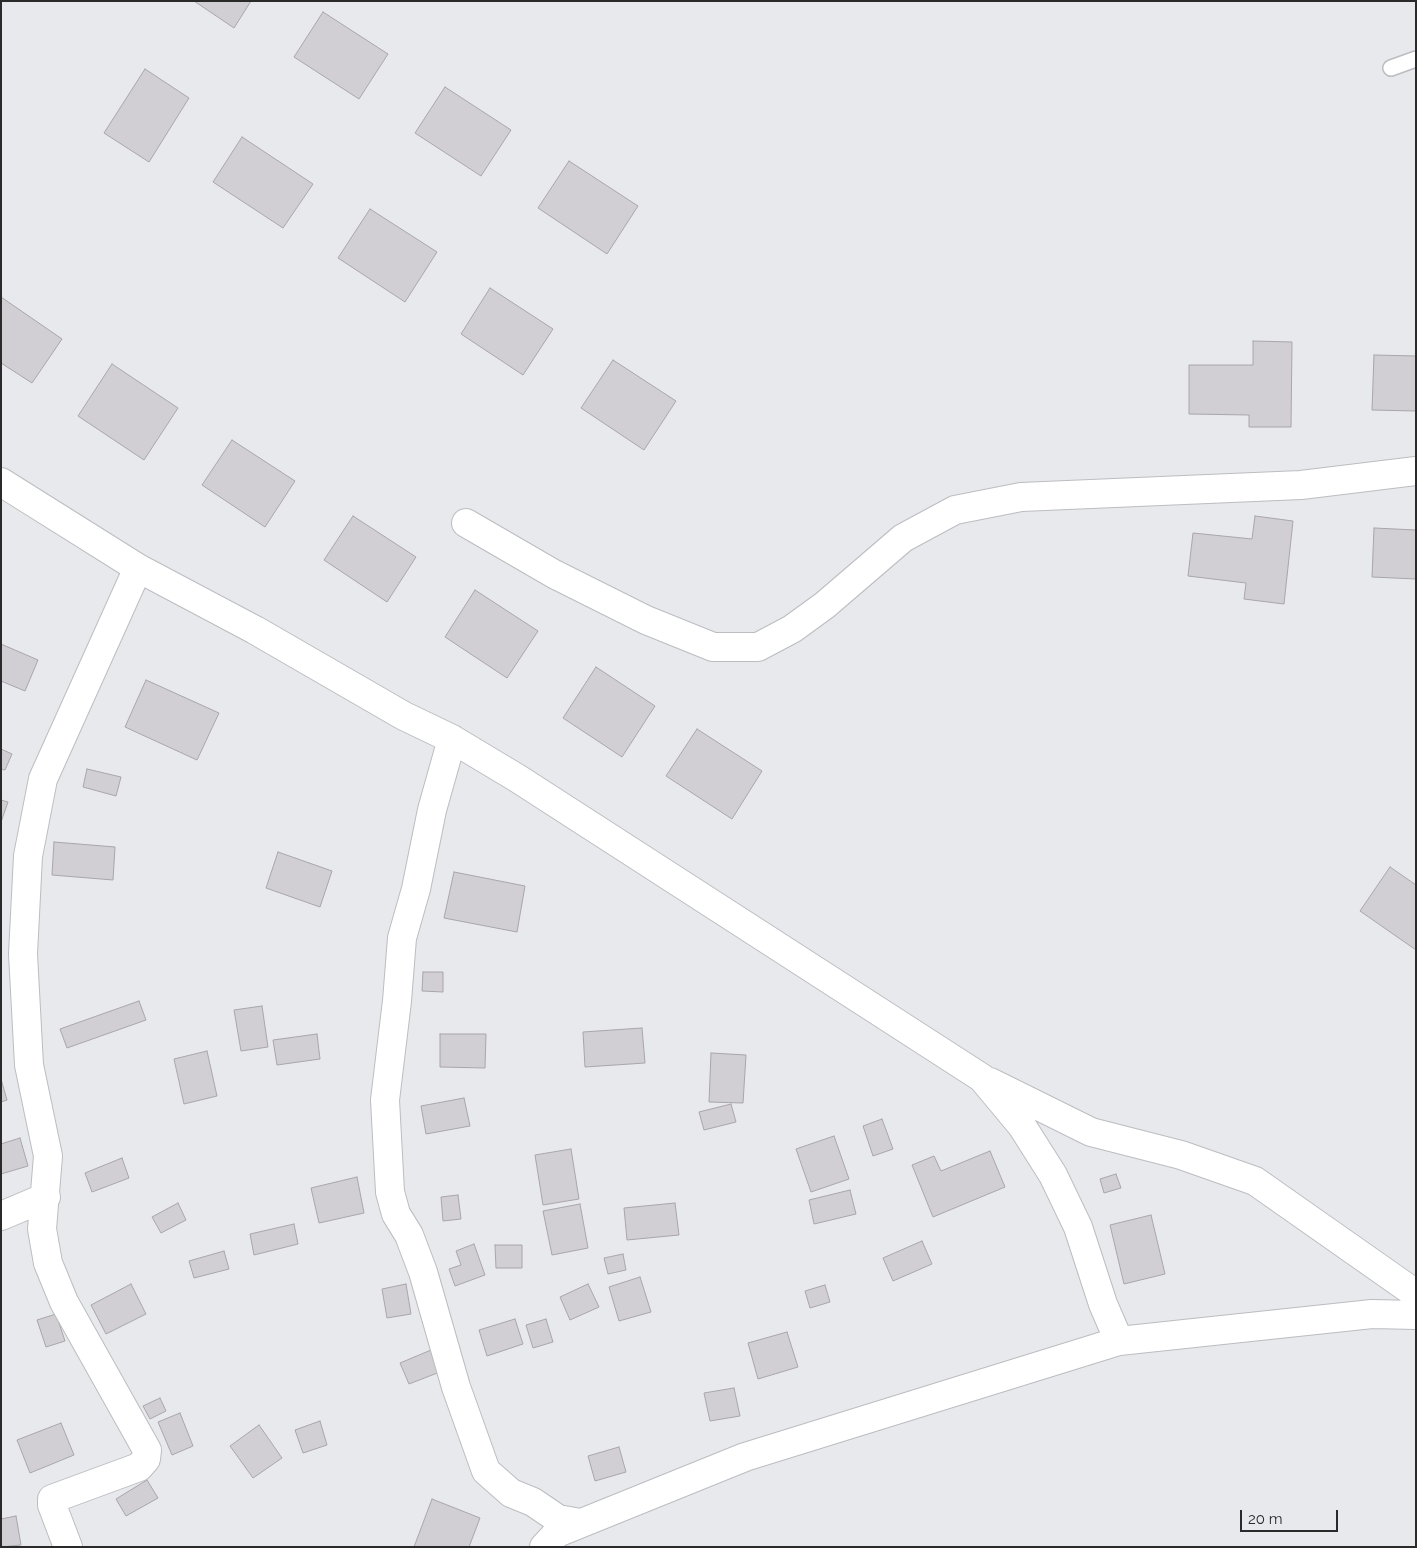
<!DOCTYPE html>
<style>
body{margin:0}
#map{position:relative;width:1417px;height:1548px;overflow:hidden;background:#e7e9ec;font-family:Raleway,sans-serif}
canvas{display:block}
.frame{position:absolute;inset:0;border:2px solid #2a2a2b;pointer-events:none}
.scale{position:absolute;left:1240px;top:1510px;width:98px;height:22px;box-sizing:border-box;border:2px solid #2a2a2b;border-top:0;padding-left:6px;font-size:15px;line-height:18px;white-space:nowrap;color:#2a2a2b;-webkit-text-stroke:4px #e7e9ec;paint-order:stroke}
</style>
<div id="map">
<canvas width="1417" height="1548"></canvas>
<div class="frame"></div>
<div class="scale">20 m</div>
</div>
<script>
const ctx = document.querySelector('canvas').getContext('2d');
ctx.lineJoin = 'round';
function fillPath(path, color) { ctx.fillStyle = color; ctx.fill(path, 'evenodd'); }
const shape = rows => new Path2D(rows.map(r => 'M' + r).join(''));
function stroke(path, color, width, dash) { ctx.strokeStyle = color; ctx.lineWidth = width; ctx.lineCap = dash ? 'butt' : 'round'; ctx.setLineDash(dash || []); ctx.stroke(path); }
const building = shape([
 [194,1,251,1,234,28,194,1],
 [323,12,388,54,359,99,294,57,323,12],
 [145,69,189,98,149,162,104,133,145,69],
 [445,87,511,130,481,176,415,133,445,87],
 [242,137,313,184,283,228,213,182,242,137],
 [569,161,638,206,607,254,538,208,569,161],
 [370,209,437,252,405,302,338,258,370,209],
 [490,288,553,329,523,375,461,334,490,288],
 [1,297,62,339,32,383,1,363,1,297],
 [1253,341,1292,342,1291,427,1249,427,1249,415,1189,414,1189,365,1253,365,1253,341],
 [1374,355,1416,356,1416,411,1372,410,1374,355],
 [613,360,676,401,644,450,581,408,613,360],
 [112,364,178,408,144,460,78,416,112,364],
 [232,440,295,481,265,527,202,485,232,440],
 [353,516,416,557,387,602,324,560,353,516],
 [1255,516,1293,521,1284,604,1244,599,1246,583,1188,576,1193,533,1252,539,1255,516],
 [1374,528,1416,530,1416,579,1372,577,1374,528],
 [475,590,538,631,507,678,445,637,475,590],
 [1,644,38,660,25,691,1,681,1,644],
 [596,667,655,706,622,757,563,718,596,667],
 [146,680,219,713,197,760,125,727,146,680],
 [697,729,762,771,732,819,666,776,697,729],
 [1,749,12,754,5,770,1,769,1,749],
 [87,769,121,777,116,796,83,787,87,769],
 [1,800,8,802,1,822,1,800],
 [54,842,115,847,113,880,52,875,54,842],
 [278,852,332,871,320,907,266,888,278,852],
 [1390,867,1416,885,1416,950,1360,911,1390,867],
 [454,872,525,886,517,932,444,918,454,872],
 [423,972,443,972,443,992,422,991,423,972],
 [139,1001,146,1020,67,1048,60,1029,139,1001],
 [262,1006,268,1047,241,1051,234,1010,262,1006],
 [642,1028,645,1063,585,1067,583,1032,642,1028],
 [317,1034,320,1059,277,1065,273,1040,317,1034],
 [440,1034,486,1034,485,1068,440,1067,440,1034],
 [207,1051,217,1096,184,1104,174,1059,207,1051],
 [711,1053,746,1055,743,1103,709,1102,711,1053],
 [1,1079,7,1100,1,1102,1,1079],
 [464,1098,470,1126,426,1134,421,1106,464,1098],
 [731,1104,736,1122,704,1130,699,1112,731,1104],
 [882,1119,893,1149,873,1156,863,1126,882,1119],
 [834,1136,849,1179,811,1192,796,1149,834,1136],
 [20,1138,28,1166,1,1174,1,1144,20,1138],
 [571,1149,579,1199,543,1205,535,1155,571,1149],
 [990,1151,1005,1187,933,1217,912,1165,934,1156,941,1171,990,1151],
 [122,1158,129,1178,92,1192,85,1173,122,1158],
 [1116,1174,1121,1188,1104,1193,1100,1179,1116,1174],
 [357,1177,364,1213,319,1223,311,1188,357,1177],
 [850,1190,856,1214,814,1224,809,1200,850,1190],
 [458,1195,461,1219,443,1221,441,1197,458,1195],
 [178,1203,186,1220,161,1233,152,1217,178,1203],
 [675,1203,679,1235,627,1240,624,1208,675,1203],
 [580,1204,588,1248,552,1255,543,1211,580,1204],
 [1151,1215,1165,1274,1124,1284,1110,1225,1151,1215],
 [294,1224,298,1244,254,1255,250,1234,294,1224],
 [922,1241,932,1264,893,1281,883,1258,922,1241],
 [474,1244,485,1275,455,1286,449,1269,461,1265,456,1251,474,1244],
 [495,1245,522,1245,522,1268,496,1268,495,1245],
 [224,1251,229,1269,194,1278,189,1261,224,1251],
 [623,1254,626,1270,608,1274,604,1258,623,1254],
 [640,1277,651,1312,619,1321,609,1287,640,1277],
 [131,1284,146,1314,106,1334,91,1305,131,1284],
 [406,1284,411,1314,387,1318,382,1289,406,1284],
 [588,1284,599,1307,570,1320,560,1297,588,1284],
 [825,1285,830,1302,810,1308,805,1291,825,1285],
 [56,1314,65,1341,46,1347,37,1320,56,1314],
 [515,1319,523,1344,487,1356,479,1330,515,1319],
 [546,1319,553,1342,533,1348,526,1325,546,1319],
 [787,1332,798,1367,758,1379,748,1343,787,1332],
 [436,1348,445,1370,409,1384,400,1363,436,1348],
 [734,1388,740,1416,710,1421,704,1393,734,1388],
 [160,1398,166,1411,150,1419,143,1406,160,1398],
 [180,1413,193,1446,172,1455,158,1422,180,1413],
 [320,1421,327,1445,303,1453,295,1430,320,1421],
 [61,1423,74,1455,30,1473,17,1440,61,1423],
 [259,1425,282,1458,253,1478,230,1446,259,1425],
 [619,1447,626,1472,595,1481,588,1456,619,1447],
 [147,1480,158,1498,126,1516,116,1499,147,1480],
 [432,1499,480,1518,469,1547,414,1547,432,1499],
 [16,1516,21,1545,1,1547,1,1519,16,1516]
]);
fillPath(building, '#d1cfd3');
stroke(building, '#a8a6a9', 1);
const service = shape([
 [1391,68,1416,59]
]);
const minor = shape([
 [1,482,138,568,255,630,404,716,452,739,517,778,982,1078,1022,1126,1053,1175,1078,1227,1103,1304,1119,1341],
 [466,523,554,574,646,620,713,647,758,647,792,629,825,605,903,538,955,510,1021,497,1301,485,1416,471],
 [452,739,432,810,416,889,402,938,397,1001,385,1100,390,1192,396,1214,409,1235,423,1272,456,1387,486,1471,511,1493,533,1502,558,1519,580,1523],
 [990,1082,1091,1132,1181,1155,1255,1181,1416,1294],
 [1,1216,46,1197],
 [68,1547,52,1505,52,1499,139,1467,146,1459,147,1450,64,1302,48,1263,42,1229,48,1156,29,1065,23,954,28,856,43,779,138,568],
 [544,1547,557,1533,745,1457,1119,1341,1372,1314,1416,1315]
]);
stroke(service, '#bcbdc0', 18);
stroke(minor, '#bcbdc0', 30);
stroke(service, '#fff', 15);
stroke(minor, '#fff', 28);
</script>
